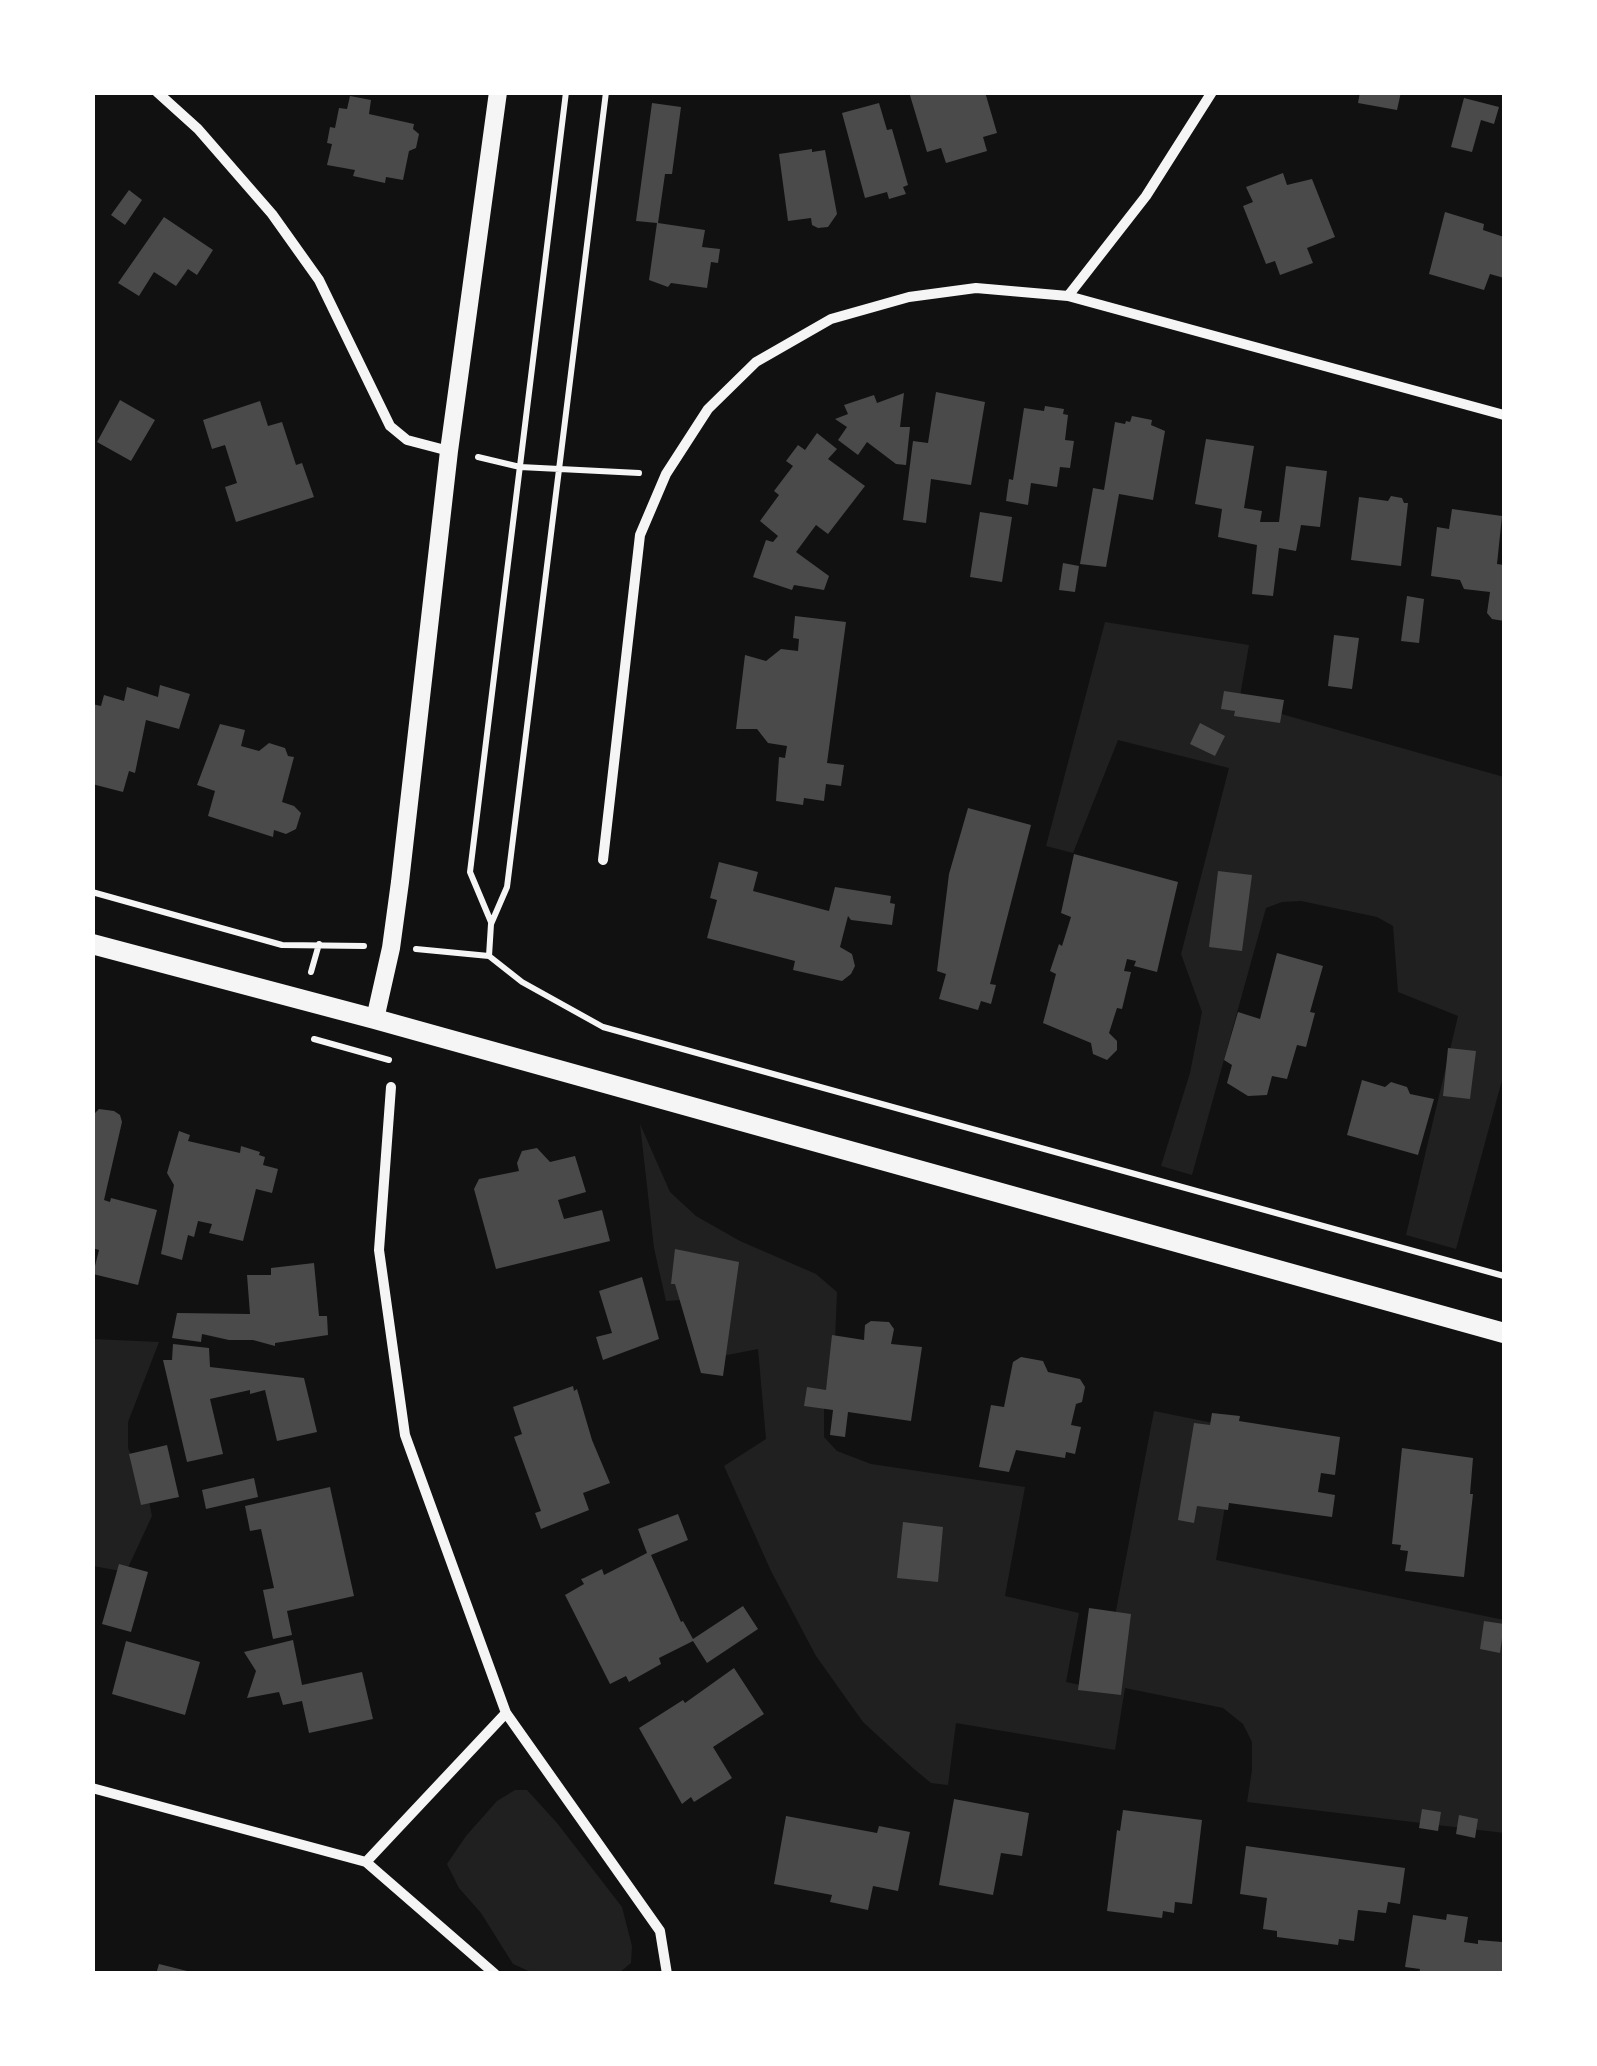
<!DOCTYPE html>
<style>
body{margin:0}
#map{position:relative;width:1597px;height:2066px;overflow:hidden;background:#111;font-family:"Work Sans",sans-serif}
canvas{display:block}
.frame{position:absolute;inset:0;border:95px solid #fff;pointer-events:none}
</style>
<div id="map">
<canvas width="1597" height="2066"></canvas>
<div class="frame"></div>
</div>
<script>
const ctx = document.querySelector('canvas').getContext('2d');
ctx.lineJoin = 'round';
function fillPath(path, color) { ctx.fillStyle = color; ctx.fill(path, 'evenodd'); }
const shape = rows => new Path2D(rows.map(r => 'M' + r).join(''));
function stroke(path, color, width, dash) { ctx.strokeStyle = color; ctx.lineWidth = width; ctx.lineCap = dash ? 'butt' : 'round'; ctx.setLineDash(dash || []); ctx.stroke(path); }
fillPath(shape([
 [1105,622,1249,645,1239,702,1504,777,1504,1073,1456,1249,1406,1235,1458,1016,1398,992,1393,926,1377,917,1301,901,1282,902,1266,908,1192,1175,1161,1166,1190,1073,1202,1012,1181,954,1229,768,1118,740,1073,853,1046,846],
 [640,1124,670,1192,696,1216,740,1241,816,1274,837,1292,834,1365,824,1408,824,1437,837,1451,871,1464,1025,1487,1005,1596,1079,1613,1066,1682,1095,1688,1114,1621,1154,1411,1238,1428,1216,1560,1504,1620,1504,1833,1247,1802,1252,1770,1252,1742,1243,1724,1223,1708,1125,1688,1115,1750,956,1723,948,1785,931,1783,914,1769,863,1722,816,1656,771,1571,724,1466,766,1439,758,1349,712,1358,699,1299,666,1301,654,1248],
 [93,1339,159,1342,128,1422,128,1448,147,1491,152,1516,126,1572,93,1566],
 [515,1790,527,1790,557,1823,622,1907,632,1946,631,1963,619,1973,533,1973,513,1964,481,1913,459,1888,447,1864,466,1836,497,1801]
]), '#202020');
fillPath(shape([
 [909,92,985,92,997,133,983,137,987,151,946,163,941,148,927,152],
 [1360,92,1401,92,1397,110,1358,103],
 [350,96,371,100,369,114,414,124,413,129,419,134,416,148,409,151,403,180,386,177,385,183,353,176,355,170,327,165,332,144,327,143,330,127,335,128,339,108,347,109],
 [1464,98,1499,107,1494,124,1481,120,1472,152,1451,147],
 [652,103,681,107,672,174,665,174,658,223,705,230,702,247,720,249,718,263,711,262,707,288,671,283,668,287,649,280,657,223,636,221],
 [879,103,887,130,892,129,908,185,903,187,906,194,889,199,887,192,865,198,842,113],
 [812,149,812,152,825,150,837,214,828,227,818,228,812,225,811,218,788,221,779,154],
 [1283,173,1287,185,1312,179,1335,237,1307,248,1313,263,1280,275,1275,261,1266,264,1243,206,1253,202,1246,187],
 [129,190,142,200,125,225,111,215],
 [1445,212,1484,224,1483,230,1504,237,1504,278,1490,274,1484,290,1429,274],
 [164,217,213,250,197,275,188,269,176,286,154,272,139,296,118,283],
 [936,392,985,402,971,485,931,479,926,523,903,520,913,441,928,443],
 [904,393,900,427,910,427,906,465,896,464,867,442,858,455,838,440,847,427,835,419,848,414,844,405,874,395,877,403],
 [120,400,155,420,131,461,97,442],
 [260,401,268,426,282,422,296,465,302,463,314,497,236,522,225,487,237,483,225,445,212,449,203,420],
 [1045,406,1064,409,1063,414,1068,415,1065,440,1074,441,1070,468,1060,467,1057,487,1031,483,1028,505,1006,501,1009,479,1013,480,1024,408,1044,411],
 [1132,416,1152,420,1151,425,1165,431,1153,500,1119,494,1106,567,1080,564,1093,488,1104,490,1115,422,1125,424,1126,421,1130,422],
 [817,433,837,449,828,459,865,486,828,534,816,525,796,552,829,576,824,590,794,585,792,590,753,577,766,540,773,542,778,536,760,521,779,495,774,491,793,466,786,461,798,445,805,450],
 [1206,439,1254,446,1244,508,1262,511,1260,522,1279,522,1286,466,1327,471,1320,527,1301,525,1296,551,1279,548,1273,596,1252,594,1257,545,1218,537,1222,509,1195,504],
 [1391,496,1402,498,1404,503,1408,503,1401,566,1351,560,1359,497,1388,501],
 [1452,509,1502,516,1497,564,1504,565,1504,621,1492,619,1487,613,1490,592,1464,589,1460,580,1431,576,1437,527,1449,529],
 [980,512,1012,517,1002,582,970,577],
 [1063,563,1079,566,1075,592,1059,590],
 [1407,596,1424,599,1419,643,1401,641],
 [795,616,846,622,827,763,844,765,841,786,826,784,824,801,804,798,803,805,776,801,779,757,785,758,787,746,768,743,757,729,736,729,745,655,766,661,781,649,798,651,799,639,793,638],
 [1334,635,1359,638,1352,689,1328,686],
 [160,685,190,694,179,729,146,720,135,773,129,771,123,792,92,784,92,704,101,706,104,695,124,701,127,687,158,697],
 [1224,691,1284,700,1280,723,1234,716,1235,711,1221,709],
 [1200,723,1225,736,1215,756,1190,744],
 [220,724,245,730,241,746,259,751,269,743,285,748,288,756,294,757,282,802,294,806,301,813,296,829,286,834,274,830,273,837,208,816,215,791,197,785],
 [968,808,1031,825,990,984,996,985,991,1004,981,1001,978,1010,939,999,946,974,937,971,949,874],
 [1074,854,1178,882,1157,972,1134,966,1136,961,1127,959,1124,971,1131,972,1122,1009,1117,1008,1109,1033,1117,1041,1117,1050,1107,1060,1093,1054,1091,1043,1043,1023,1056,974,1050,971,1059,944,1062,946,1071,917,1061,913],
 [719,862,758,872,753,891,829,911,835,887,891,896,890,903,895,904,892,925,851,920,848,916,840,947,852,954,855,966,851,974,842,981,793,970,795,961,707,938,717,900,710,898],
 [1218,871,1252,875,1242,951,1209,947],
 [1277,953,1323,966,1310,1012,1315,1013,1306,1047,1297,1045,1287,1079,1272,1076,1267,1095,1248,1096,1227,1083,1232,1065,1224,1060,1238,1012,1260,1019],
 [1448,1048,1476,1051,1470,1099,1443,1096],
 [1362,1080,1385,1087,1391,1082,1407,1087,1410,1094,1434,1099,1418,1155,1347,1135],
 [99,1109,114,1111,120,1115,122,1122,104,1200,110,1202,111,1198,157,1210,138,1285,93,1274,99,1250,92,1248,92,1116],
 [179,1131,190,1135,188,1141,240,1153,241,1146,260,1152,259,1155,265,1157,263,1165,278,1169,272,1193,256,1189,243,1241,209,1233,212,1224,198,1221,194,1237,188,1235,182,1260,161,1254,174,1185,167,1173],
 [537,1148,550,1162,575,1156,586,1192,558,1200,564,1219,602,1210,610,1241,496,1269,474,1189,479,1179,519,1171,517,1163,522,1151],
 [675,1249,739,1262,723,1376,701,1373,675,1284,671,1284],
 [314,1263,319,1316,327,1316,328,1335,275,1343,275,1346,253,1340,229,1340,202,1334,201,1342,172,1338,177,1313,250,1314,247,1275,271,1275,271,1268],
 [642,1277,659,1339,603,1360,596,1337,612,1333,599,1291],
 [871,1321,889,1322,894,1329,891,1344,922,1347,911,1421,848,1412,845,1437,830,1435,833,1410,804,1406,807,1387,826,1390,832,1335,864,1340,865,1325],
 [173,1344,209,1348,210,1367,304,1378,317,1432,277,1441,265,1390,250,1394,250,1390,210,1399,223,1454,187,1462,163,1360,172,1360],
 [1021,1357,1043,1361,1048,1372,1080,1379,1085,1387,1082,1402,1076,1404,1071,1425,1081,1427,1075,1454,1066,1452,1065,1458,1016,1450,1009,1472,979,1467,991,1405,1004,1407,1013,1362],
 [573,1386,574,1391,577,1389,592,1440,610,1483,583,1493,589,1510,541,1529,535,1513,541,1511,514,1437,522,1434,513,1407],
 [1212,1413,1240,1416,1239,1421,1340,1437,1335,1475,1321,1473,1318,1492,1335,1495,1332,1517,1229,1503,1228,1510,1197,1506,1194,1523,1178,1520,1194,1423,1210,1425],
 [167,1445,179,1497,141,1505,129,1454],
 [1402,1448,1473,1458,1470,1494,1473,1494,1464,1577,1405,1571,1408,1551,1400,1550,1401,1545,1392,1544],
 [254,1478,258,1497,206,1509,202,1490],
 [330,1487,354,1596,287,1611,292,1635,273,1639,263,1590,274,1588,261,1529,250,1531,245,1506],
 [678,1514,688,1540,651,1555,681,1622,683,1621,693,1639,743,1606,758,1629,707,1663,693,1641,659,1658,661,1664,629,1682,626,1676,610,1684,565,1595,584,1584,581,1579,584,1578,602,1569,604,1575,647,1553,638,1529],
 [903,1522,943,1527,938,1582,897,1578],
 [119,1564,148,1572,131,1632,102,1624],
 [1089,1608,1131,1614,1121,1695,1078,1690],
 [1484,1621,1504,1624,1500,1653,1480,1649],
 [293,1640,302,1685,362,1672,373,1719,309,1733,302,1701,283,1705,279,1692,247,1698,256,1671,244,1652],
 [126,1641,200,1662,185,1715,112,1694],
 [734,1668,764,1714,713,1747,732,1778,694,1802,691,1797,682,1804,639,1728,683,1700,685,1703],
 [954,1799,1029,1813,1022,1856,1001,1853,993,1895,939,1885],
 [1422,1809,1441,1812,1438,1831,1419,1828],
 [1123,1810,1202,1820,1192,1904,1175,1902,1174,1913,1163,1911,1162,1918,1107,1911,1117,1830,1120,1831],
 [1459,1815,1478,1819,1475,1838,1456,1834],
 [786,1816,877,1833,879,1826,910,1832,898,1891,873,1886,868,1910,830,1902,832,1895,774,1884],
 [1246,1846,1405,1868,1400,1904,1388,1902,1386,1913,1358,1910,1354,1941,1339,1939,1338,1945,1277,1937,1277,1931,1263,1929,1267,1898,1240,1894],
 [1447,1914,1468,1917,1464,1942,1478,1944,1478,1940,1502,1942,1504,1974,1419,1974,1420,1969,1405,1967,1413,1915,1446,1920],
 [159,1964,191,1972,190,1974,156,1974]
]), '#4a4a4a');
stroke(shape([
 [478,457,520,467,639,473],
 [92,892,282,945,364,946],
 [491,922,470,872,566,92],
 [416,949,489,956,522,982,603,1027,1504,1276],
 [489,956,491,924,507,887,606,92],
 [311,972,319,944],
 [314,1039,389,1060]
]), '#f5f5f5', 6);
stroke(shape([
 [157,92,198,129,272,214,319,280,390,426,407,440,449,451],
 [1068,296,1146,196,1212,92],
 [603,860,640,535,666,474,708,409,756,362,831,319,909,297,976,288,1068,296,1504,415],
 [391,1087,379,1250,405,1435,506,1713,660,1931,667,1974],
 [92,1788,366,1862],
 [495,1974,366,1862,506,1713]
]), '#f5f5f5', 10);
stroke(shape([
 [375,1019,391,948,400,882,449,451,498,92]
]), '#f5f5f5', 18);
stroke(shape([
 [92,944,375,1019,1504,1333]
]), '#f5f5f5', 20);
</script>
